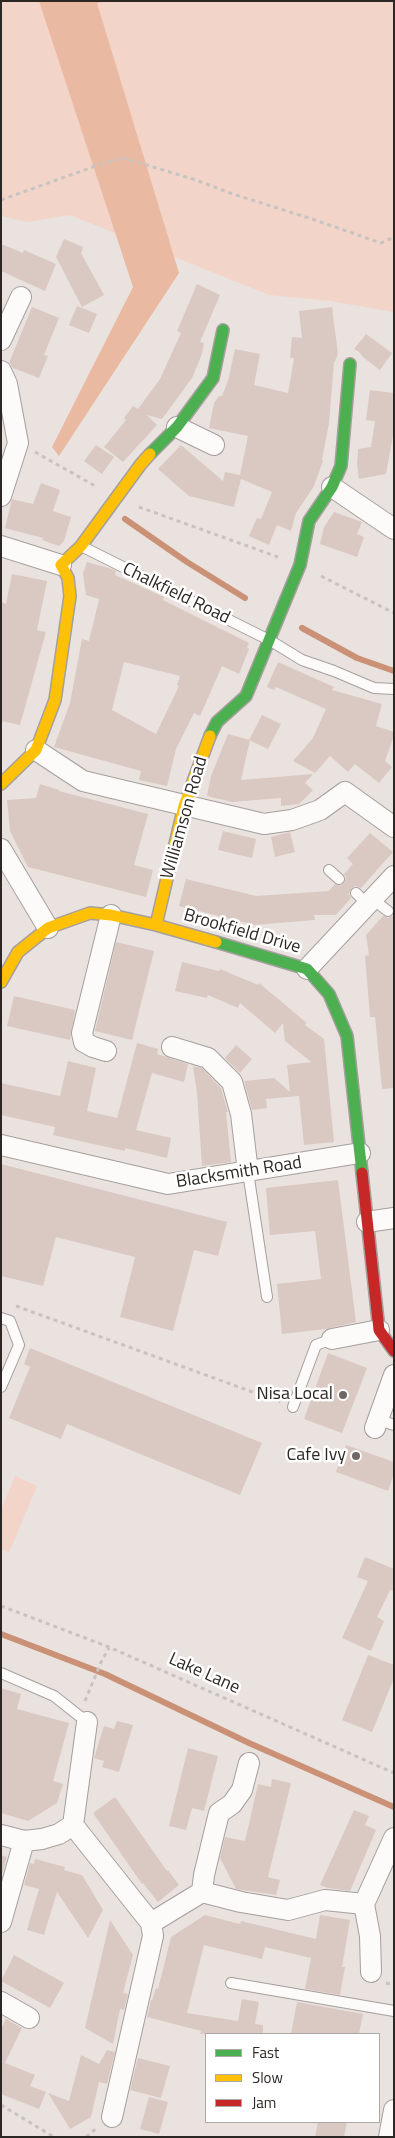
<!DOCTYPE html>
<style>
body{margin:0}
#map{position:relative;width:395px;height:2138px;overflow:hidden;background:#eae2de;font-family:"Titillium Web",sans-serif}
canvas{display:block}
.frame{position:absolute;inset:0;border:2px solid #2c2724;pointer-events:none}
.legend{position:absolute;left:205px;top:2033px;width:175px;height:90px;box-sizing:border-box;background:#fff;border:1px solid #aba9a7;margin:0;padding:6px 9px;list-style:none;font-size:15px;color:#2c2724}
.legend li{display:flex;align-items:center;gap:10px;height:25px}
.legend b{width:25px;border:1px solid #aba9a7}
</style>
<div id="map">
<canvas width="395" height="2138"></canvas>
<div class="frame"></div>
<ul class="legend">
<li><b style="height:6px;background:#4caf50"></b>Fast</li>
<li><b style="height:6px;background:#ffc107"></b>Slow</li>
<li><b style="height:6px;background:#c62828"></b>Jam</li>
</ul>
</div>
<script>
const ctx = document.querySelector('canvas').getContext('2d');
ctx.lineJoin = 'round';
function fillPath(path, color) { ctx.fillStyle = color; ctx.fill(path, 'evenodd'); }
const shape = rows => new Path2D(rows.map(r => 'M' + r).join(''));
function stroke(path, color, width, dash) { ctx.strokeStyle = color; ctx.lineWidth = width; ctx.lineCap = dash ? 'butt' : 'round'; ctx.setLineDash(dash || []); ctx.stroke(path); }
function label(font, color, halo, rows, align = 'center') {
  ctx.font = font + ' "Titillium Web",sans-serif'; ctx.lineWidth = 5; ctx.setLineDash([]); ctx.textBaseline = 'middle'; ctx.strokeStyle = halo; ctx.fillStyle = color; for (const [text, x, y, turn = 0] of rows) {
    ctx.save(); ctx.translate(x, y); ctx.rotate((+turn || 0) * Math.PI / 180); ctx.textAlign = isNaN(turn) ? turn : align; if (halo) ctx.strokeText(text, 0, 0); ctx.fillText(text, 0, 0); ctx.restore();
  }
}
fillPath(shape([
 [1,1,394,1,394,312,330,301,269,295,70,215,27,222,1,216],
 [15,1476,37,1486,9,1553,1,1549,1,1510]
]), '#f2d5c8');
fillPath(shape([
 [39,1,108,1,97,3,179,273,59,456,52,447,133,287]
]), '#e9b9a2');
stroke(shape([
 [125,519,187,562,245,598],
 [302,628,357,658,394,671],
 [1,1634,105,1674,249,1743,394,1807]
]), '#ca9176', 6);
fillPath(shape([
 [64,239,83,247,81,253,104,295,82,307,56,257],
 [1,244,23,253,24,250,56,264,45,291,1,271],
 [197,284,220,295,200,342,204,343,202,354,192,378,162,419,147,415,157,425,123,462,104,447,126,420,124,418,133,406,138,409,160,379,181,333,177,331],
 [77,306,97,314,89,333,69,325],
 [32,307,59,318,44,355,48,356,39,378,13,368,9,363],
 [332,307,338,354,334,363,329,423,322,460,323,461,314,486,296,513,291,531,277,525,269,545,249,536,257,518,261,519,272,492,241,479,234,507,189,496,158,469,181,445,223,481,225,472,240,475,248,436,209,428,214,403,219,396,222,396,228,381,235,349,260,354,254,385,288,393,294,358,290,358,292,337,302,338,299,311],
 [366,334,392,353,380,370,364,358,359,352,354,349],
 [370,390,394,393,394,430,386,474,359,479,357,465,358,449,371,447,375,421,366,420],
 [96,445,114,457,102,474,84,461],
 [41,483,60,490,53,511,71,517,64,541,59,546,42,540,43,538,5,528,12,499,33,504],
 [334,512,362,522,357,534,364,537,357,557,320,544,324,527],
 [87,562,112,569,116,571,115,575,164,597,163,600,249,643,247,647,249,649,239,674,222,666,200,716,194,713,176,749,167,786,139,780,141,771,54,747,70,703,82,639,89,641,99,599,86,595,83,574],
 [124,662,180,676,177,685,179,686,156,734,112,710],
 [12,574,47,581,37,630,46,632,20,725,1,721,1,602,6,604],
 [278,662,334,687,332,690,382,704,376,726,394,732,394,736,385,761,392,767,379,783,355,764,348,772,330,756,315,773,293,761,313,738,326,709,276,687,274,690,267,687],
 [262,715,281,724,268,749,249,740],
 [228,734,250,740,241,780,313,774,305,783,313,790,299,804,281,806,281,798,232,802,207,796,211,776],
 [40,784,59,790,59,791,148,814,134,865,153,870,146,897,28,867,10,831,7,800,36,798],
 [223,831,256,839,252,858,218,850],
 [290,832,295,852,275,857,271,837],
 [370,833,393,852,361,888,355,886,351,889,349,894,351,898,336,915,314,915,315,920,254,925,179,906,186,879,256,896,329,891,335,884,341,886,344,883,346,877,344,874,353,864,347,858],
 [394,915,394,1088,382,1089,375,1017,370,1017,365,956,369,955,366,935,383,916,388,918],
 [116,942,154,951,132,1040,95,1031],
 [182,962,219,971,220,969,258,985,259,983,307,1023,305,1025,324,1039,334,1142,304,1145,299,1096,266,1099,267,1108,252,1110,244,1081,274,1078,290,1092,287,1065,311,1062,285,1041,283,1023,275,1033,240,1003,238,1008,208,995,207,998,175,991],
 [14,996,75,1010,70,1040,7,1026],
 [137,1043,158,1049,157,1054,188,1064,184,1082,152,1073,136,1130,171,1138,167,1158,125,1148,125,1151,53,1135,55,1127,1,1115,1,1083,60,1096,68,1061,96,1068,87,1111,117,1118],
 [236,1045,252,1059,240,1073,225,1058],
 [193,1066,202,1068,221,1088,228,1112,226,1112,231,1162,202,1166,197,1093],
 [1,1164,227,1222,218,1256,194,1250,173,1331,120,1317,135,1257,56,1237,43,1286,1,1276],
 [338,1180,356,1322,326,1329,282,1334,277,1284,321,1279,315,1231,270,1235,266,1188],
 [30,1348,262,1443,240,1495,67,1424,61,1439,9,1418,30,1367,24,1364],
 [328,1353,367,1368,342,1433,304,1419],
 [346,1445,394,1462,394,1474,388,1491,336,1472],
 [365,1557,394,1569,394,1591,390,1590,377,1617,384,1621,371,1651,342,1638,368,1581,357,1577],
 [368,1655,394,1665,394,1678,372,1732,342,1720],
 [1,1688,21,1694,17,1709,69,1723,53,1781,63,1784,57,1803,28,1821,1,1813],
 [117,1721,133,1725,119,1772,102,1767,104,1761,94,1758,104,1726,114,1729],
 [188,1748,218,1756,204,1811,192,1808,186,1830,169,1826],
 [272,1779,291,1783,268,1877,280,1880,276,1895,236,1889,220,1858,225,1837,245,1841,258,1784,271,1787],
 [115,1797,167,1871,168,1870,179,1885,158,1902,143,1883,142,1884,93,1813],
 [354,1810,369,1816,365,1825,376,1830,350,1891,328,1888,320,1885],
 [1,1855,7,1857,1,1878],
 [35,1859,65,1867,64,1870,82,1875,103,1910,88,1938,57,1892,44,1935,27,1930,39,1889,24,1885,30,1863,34,1864],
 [205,1915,240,1924,241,1921,316,1939,320,1915,350,1920,342,1967,345,1967,340,1995,305,1989,311,1958,265,1947,262,1959,204,1945,187,2013,238,2021,242,1999,259,2002,255,2024,263,2025,263,2034,200,2034,201,2031,147,2017,151,2000,152,2000,156,1988,158,1989,171,1937],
 [110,1920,133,1955,123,1993,128,1994,124,2010,120,2009,113,2044,85,2028],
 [14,1955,64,1983,50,2008,1,1981],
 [297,2002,363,2014,359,2034,291,2034],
 [6,2019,22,2028,5,2063,35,2075,30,2086,46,2092,39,2109,1,2094,1,2029],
 [107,2050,115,2052,107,2084,99,2082,91,2117,70,2129,48,2093,69,2101,81,2055,99,2064],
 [138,2058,170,2066,161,2098,130,2090],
 [149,2097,168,2102,159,2134,140,2129],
 [318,2122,347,2122,344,2137,315,2137]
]), '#dac9c2');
const lane = shape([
 [83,547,271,641,302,660,334,671,374,688,394,689],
 [329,870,339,879],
 [356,893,367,904],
 [372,899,388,911],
 [248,1172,267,1297],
 [1,1318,10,1321,19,1345,1,1387],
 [293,1407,316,1345,332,1339],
 [377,1419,394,1425],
 [1,1673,54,1696,87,1722],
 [231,1983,394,2011]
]);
const street = shape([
 [1,340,21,297],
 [1,371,7,384,18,443,1,496],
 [177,427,214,445],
 [332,487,394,529],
 [1,546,61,565],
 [36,750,83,781,264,824,292,820,320,810,345,792,394,827],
 [1,849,48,928],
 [307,969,394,876],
 [172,1047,208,1058,232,1082,241,1114,248,1172],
 [106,1051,93,1047,84,1042,82,1033,111,915],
 [1,1145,168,1184,360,1153],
 [367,1222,394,1218],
 [332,1339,379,1330],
 [375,1428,394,1375],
 [73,1825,151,1923,153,1936,112,2117],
 [1,1835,24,1841,42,1839,59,1834,73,1825,87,1722],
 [202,1892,204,1875,219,1813,232,1804,242,1790,249,1763],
 [1,1922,24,1841],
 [151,1923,202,1892,241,1902,288,1910,325,1900,364,1904],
 [371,1972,370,1936,364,1904,394,1838],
 [1,2002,29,2018],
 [389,2137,394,2110]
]);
const fast = shape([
 [150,454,177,427,213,378,223,330],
 [210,736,217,722,246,696,300,565,309,521,332,487,341,466,350,364],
 [216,942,307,969,329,994,347,1036,362,1173]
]);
const slow = shape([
 [1,784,36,750,55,700,70,596,68,578,61,565,81,546,141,464,150,454],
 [156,925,184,806,210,736],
 [1,982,18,952,48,928,90,913,111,915,156,925,216,942]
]);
const jam = shape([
 [362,1173,379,1330,394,1351]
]);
stroke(lane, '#a59f9d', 12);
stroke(street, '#a59f9d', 22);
stroke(fast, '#a59f9d', 14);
stroke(slow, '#a59f9d', 14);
stroke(jam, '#a59f9d', 14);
stroke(shape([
 [1,200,101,164,123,158,193,179,233,194,315,220,381,243,394,237],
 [35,452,97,487],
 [139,507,278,557],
 [321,576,394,613],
 [16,1306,280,1402],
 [1,1606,109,1647,394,1773],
 [85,1701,102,1660,109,1648],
 [386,1983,394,1985],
 [1,2105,54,2137],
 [86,2137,97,2128]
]), '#c6c3c1', 3, [4, 4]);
stroke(lane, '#fcfbfa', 10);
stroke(street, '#fcfbfa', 20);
stroke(fast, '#4caf50', 11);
stroke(slow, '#ffc107', 11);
stroke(jam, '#c62828', 11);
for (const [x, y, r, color] of [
 [343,1395,5,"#6e6865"],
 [356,1456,5,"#6e6865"]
]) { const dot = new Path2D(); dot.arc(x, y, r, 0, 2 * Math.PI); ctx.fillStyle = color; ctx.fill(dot); stroke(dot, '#fff', 2); }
label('18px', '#2c2724', '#fff', [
 ["Chalkfield Road",176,594,26],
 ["Williamson Road",185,818,-74],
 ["Brookfield Drive",242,932,16],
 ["Blacksmith Road",239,1173,-9],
 ["Lake Lane",204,1674,24]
]);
label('18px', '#2c2724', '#fff', [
 ["Nisa Local",333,1395],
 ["Cafe Ivy",346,1456]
], 'right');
</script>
